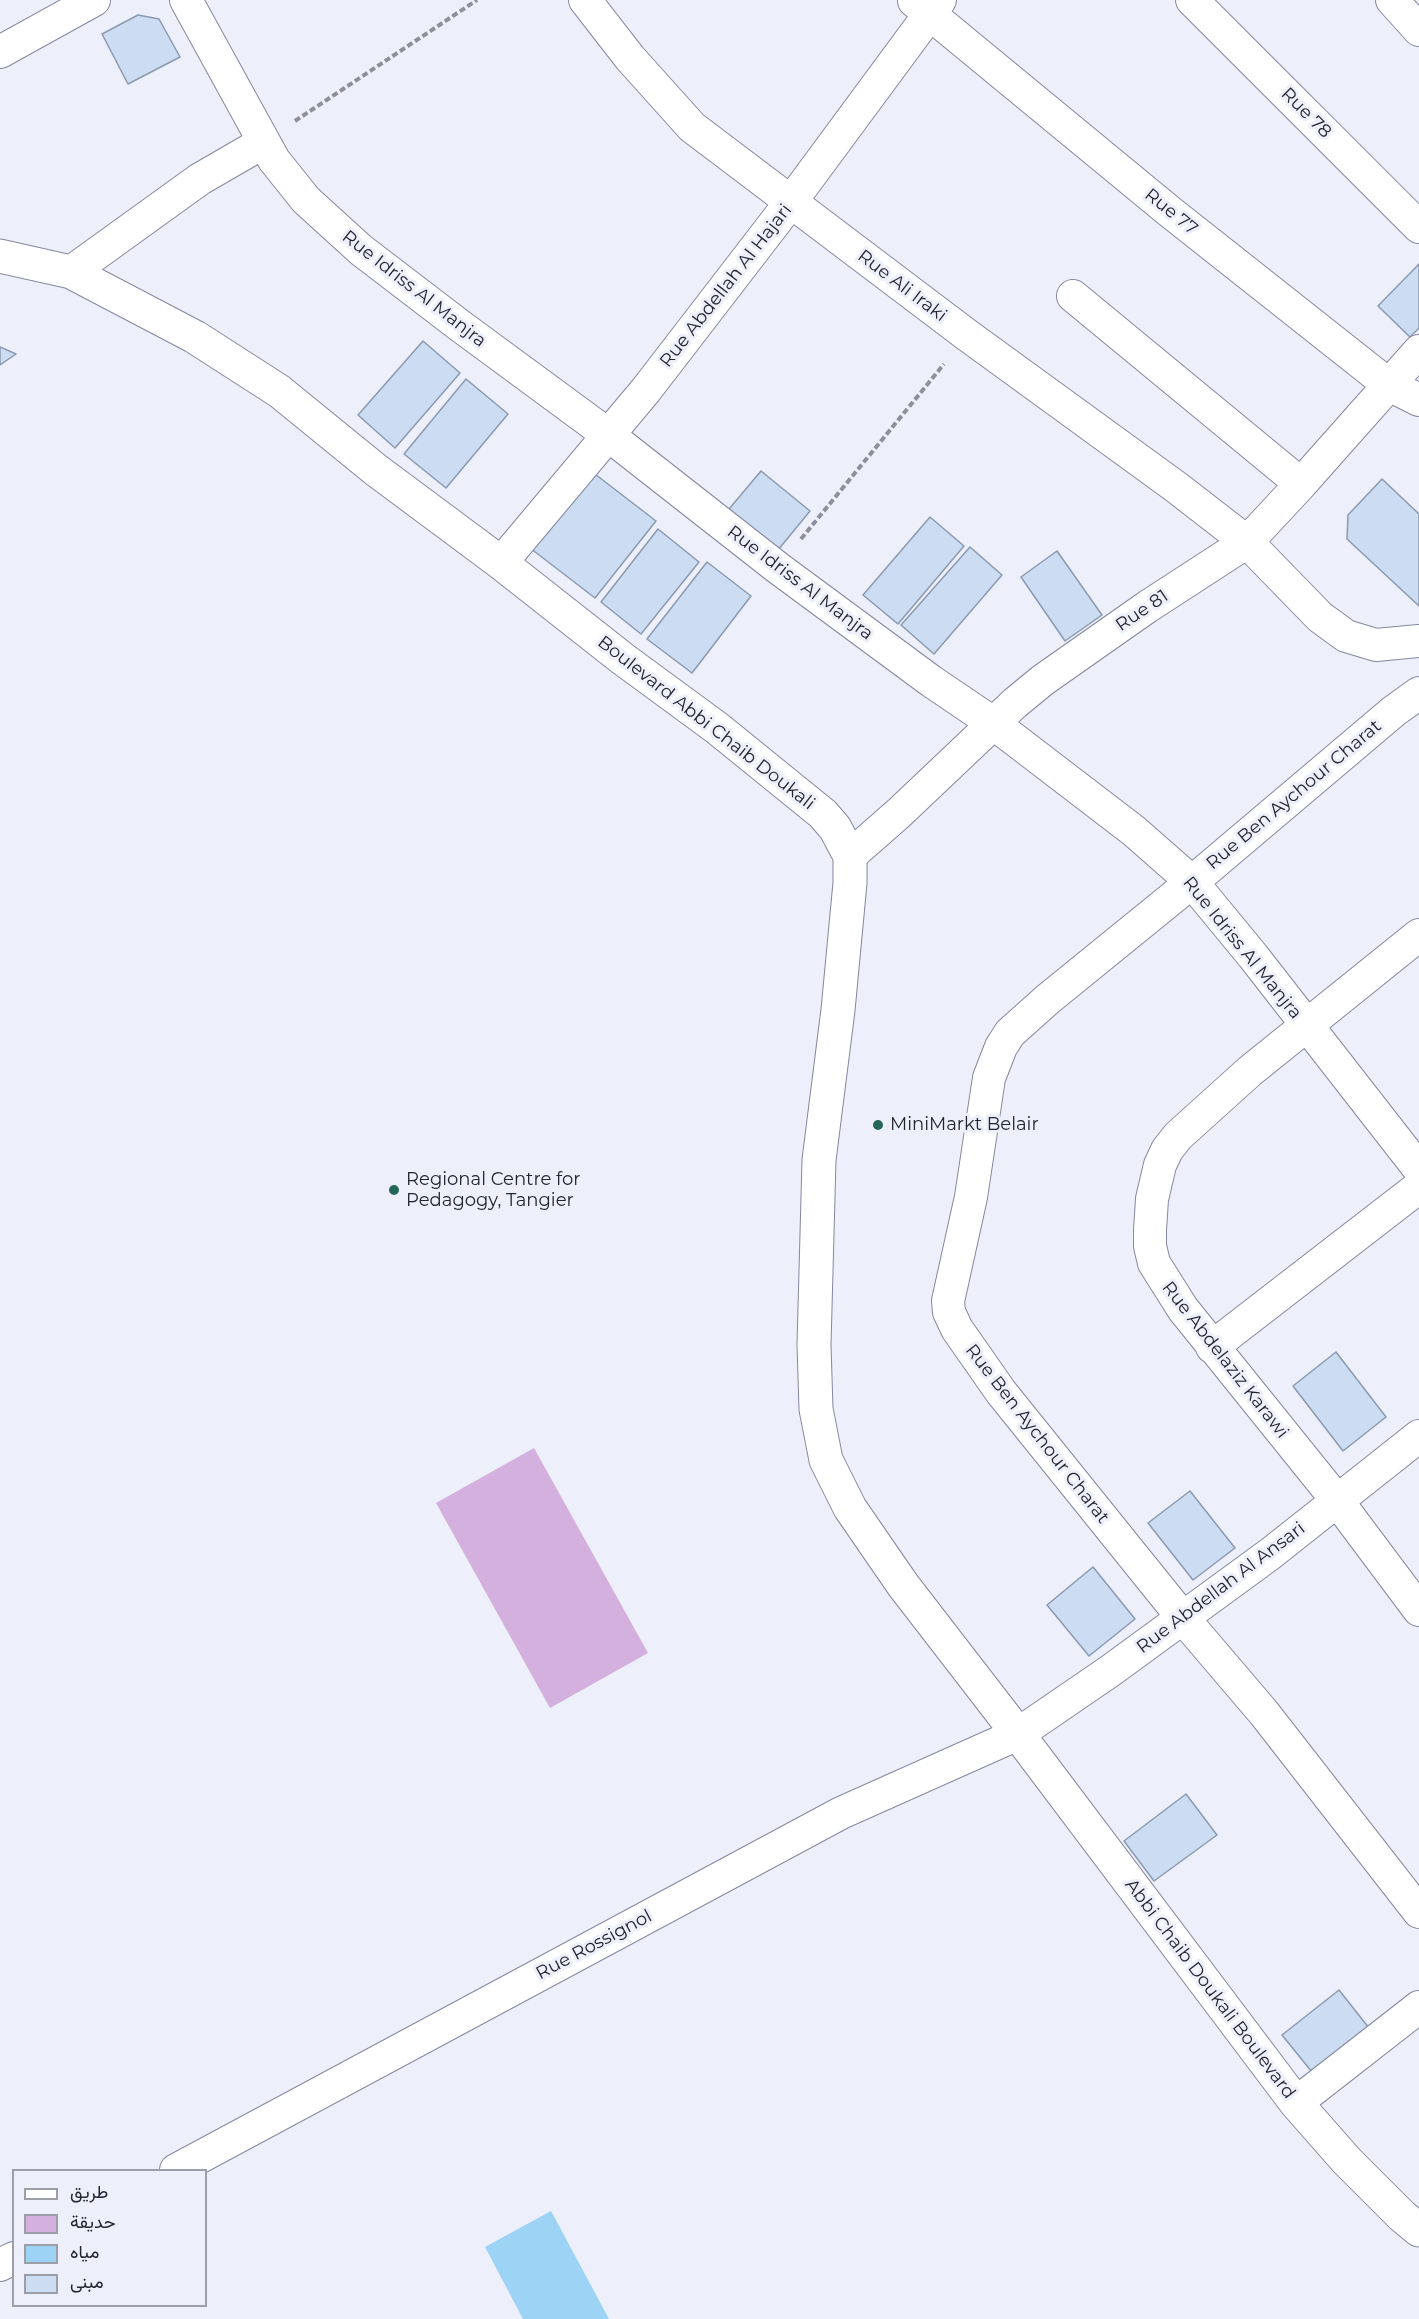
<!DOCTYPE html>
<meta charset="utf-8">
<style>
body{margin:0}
#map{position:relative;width:1419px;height:2319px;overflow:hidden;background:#edeffa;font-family:Montserrat,Vazirmatn,sans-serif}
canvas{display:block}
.legend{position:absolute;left:12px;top:2169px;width:195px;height:138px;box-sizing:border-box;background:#edeffa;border:2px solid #9c9ea8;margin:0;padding:8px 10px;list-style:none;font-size:18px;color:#23242e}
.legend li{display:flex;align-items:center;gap:12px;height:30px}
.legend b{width:30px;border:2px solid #9c9ea8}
</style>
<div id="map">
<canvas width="1419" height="2319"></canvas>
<ul class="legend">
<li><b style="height:8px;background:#fff"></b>طريق</li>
<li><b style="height:16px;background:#d4b0de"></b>حديقة</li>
<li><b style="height:16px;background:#9dd3f5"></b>مياه</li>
<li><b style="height:16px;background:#cbdcf3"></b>مبنى</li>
</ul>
</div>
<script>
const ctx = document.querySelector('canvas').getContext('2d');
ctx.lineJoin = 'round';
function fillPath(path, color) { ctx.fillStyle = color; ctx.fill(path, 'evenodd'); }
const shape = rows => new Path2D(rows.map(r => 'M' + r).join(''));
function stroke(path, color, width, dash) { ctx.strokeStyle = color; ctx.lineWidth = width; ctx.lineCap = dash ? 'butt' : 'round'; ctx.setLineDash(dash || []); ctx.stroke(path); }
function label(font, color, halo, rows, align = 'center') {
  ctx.font = font + ' Montserrat,sans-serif'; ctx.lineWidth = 6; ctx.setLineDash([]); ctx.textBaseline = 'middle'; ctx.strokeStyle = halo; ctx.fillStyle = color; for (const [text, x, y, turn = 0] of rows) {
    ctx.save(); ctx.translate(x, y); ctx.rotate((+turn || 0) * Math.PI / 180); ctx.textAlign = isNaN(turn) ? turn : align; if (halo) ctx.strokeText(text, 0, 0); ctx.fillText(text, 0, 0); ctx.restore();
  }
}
fillPath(shape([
 [534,1448,648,1653,550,1708,436,1503]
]), '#d4b0de');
fillPath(shape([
 [551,2211,609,2319,523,2319,485,2247]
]), '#9dd3f5');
const building = shape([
 [138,15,159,19,180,57,128,84,102,34,138,15],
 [1419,264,1419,328,1410,337,1378,306,1419,264],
 [423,341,460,373,395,448,358,415,423,341],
 [0,347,16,354,0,365,0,347],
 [466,379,508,414,446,488,404,454,466,379],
 [591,471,656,521,595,598,530,548,591,471],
 [761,471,810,511,778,550,729,509,761,471],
 [1382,479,1419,514,1419,606,1347,539,1348,515,1382,479],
 [930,517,964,546,898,624,863,595,930,517],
 [658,529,699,562,641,634,601,602,658,529],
 [970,547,1002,575,934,654,901,625,970,547],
 [1057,551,1102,615,1065,641,1021,577,1057,551],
 [707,562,751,596,692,673,647,639,707,562],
 [1336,1352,1386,1417,1343,1451,1293,1386,1336,1352],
 [1190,1491,1235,1548,1193,1580,1148,1523,1190,1491],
 [1093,1567,1135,1619,1089,1656,1047,1605,1093,1567],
 [1186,1794,1217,1835,1154,1881,1124,1841,1186,1794],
 [1339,1990,1369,2028,1312,2072,1282,2035,1339,1990]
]);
fillPath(building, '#cbdcf3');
stroke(building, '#8b9ab0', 1.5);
const minor = shape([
 [186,0,274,160,306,200,361,250,459,325,607,434,778,568,931,681,993,723,1134,831,1192,882,1253,956,1419,1169],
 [585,0,630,58,692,127,967,335,1176,487,1247,542,1320,617,1346,636,1376,645,1419,641],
 [1192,0,1419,227],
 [1392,0,1419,30],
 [914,1,1169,211,1389,385,1419,400],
 [0,52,94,0],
 [71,272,200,179,264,142],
 [1073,296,1301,484],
 [501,563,646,390,790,203,940,0],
 [1419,693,1394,711,1192,882,1048,999,1010,1033,1001,1047,989,1078,971,1197,948,1301,949,1312,957,1329,1001,1392,1183,1618,1264,1713,1419,1912],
 [850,856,899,813,1015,703,1043,680,1147,607,1247,542,1301,484,1419,351],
 [1419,935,1250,1071,1178,1136,1167,1150,1160,1165,1152,1199,1150,1230,1150,1246,1154,1263,1183,1309,1336,1499,1419,1610],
 [1212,1347,1419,1187],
 [1296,2103,1419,2007],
 [176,2170,841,1813,1018,1734,1110,1671,1270,1554,1419,1436],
 [0,2265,14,2258]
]);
const tertiary = shape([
 [0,256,71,272,195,337,279,391,376,470,501,563,623,659,717,728,823,814,835,828,850,856,850,883,838,1010,819,1160,814,1345,816,1409,826,1460,850,1508,903,1585,1018,1734,1296,2103,1347,2161,1402,2216,1419,2230]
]);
stroke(minor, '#8488a0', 34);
stroke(tertiary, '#8488a0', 35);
stroke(shape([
 [295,121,477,0],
 [801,539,944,364]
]), '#8d8f9a', 4, [6, 3]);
stroke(minor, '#fff', 32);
stroke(tertiary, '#fff', 33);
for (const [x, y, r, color] of [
 [878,1125,6,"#246758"],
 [394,1190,6,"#246758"]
]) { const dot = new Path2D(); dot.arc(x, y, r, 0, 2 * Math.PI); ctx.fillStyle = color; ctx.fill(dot); stroke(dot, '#edeffa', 2); }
label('18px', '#23242e', '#edeffa', [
 ["Rue 78",1306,113,45],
 ["Rue 77",1171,212,39],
 ["Rue Abdellah Al Hajari",726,286,-52],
 ["Rue Ali Iraki",902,286,37],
 ["Rue Idriss Al Manjra",414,289,38],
 ["Rue Idriss Al Manjra",800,583,37],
 ["Rue 81",1142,611,-34],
 ["Boulevard Abbi Chaib Doukali",706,723,38],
 ["Rue Ben Aychour Charat",1294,795,-40],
 ["Rue Idriss Al Manjra",1242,948,51],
 ["Rue Abdelaziz Karawi",1225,1360,52],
 ["Rue Ben Aychour Charat",1037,1434,52],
 ["Rue Abdellah Al Ansari",1221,1588,-37],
 ["Rue Rossignol",594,1945,-28],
 ["Abbi Chaib Doukali Boulevard",1210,1989,53]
]);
label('18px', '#23242e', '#edeffa', [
 ["MiniMarkt Belair",890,1125],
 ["Regional Centre for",406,1180],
 ["Pedagogy, Tangier",406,1201]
], 'left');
</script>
